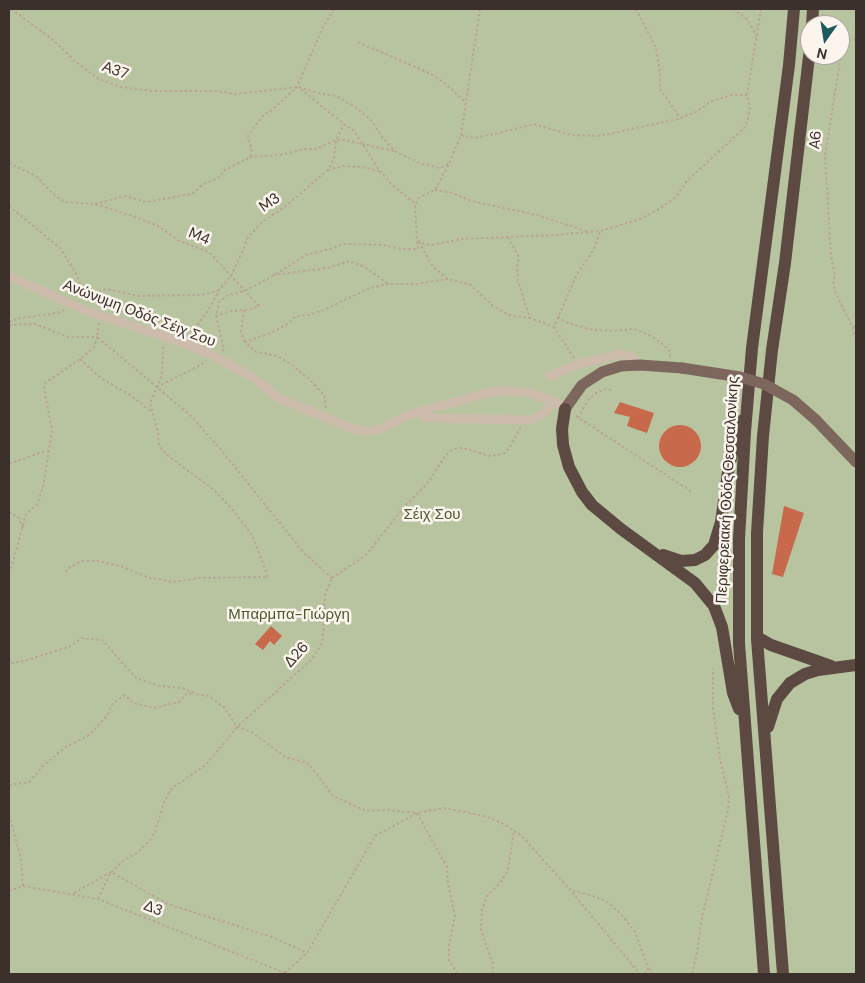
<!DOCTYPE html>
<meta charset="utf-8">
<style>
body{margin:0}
#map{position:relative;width:865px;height:983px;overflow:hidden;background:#f4ebe1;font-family:"DM Sans",sans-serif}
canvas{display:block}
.frame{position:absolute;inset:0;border:10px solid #3b302b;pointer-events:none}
.north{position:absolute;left:800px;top:15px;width:50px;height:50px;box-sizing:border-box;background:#fbf5ee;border:1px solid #aea6a0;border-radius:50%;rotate:193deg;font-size:14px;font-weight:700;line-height:20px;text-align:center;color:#3b302b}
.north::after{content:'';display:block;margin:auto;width:18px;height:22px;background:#1f5a5e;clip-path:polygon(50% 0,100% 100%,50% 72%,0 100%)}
</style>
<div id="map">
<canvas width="865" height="983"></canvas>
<div class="frame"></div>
<div class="north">N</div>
</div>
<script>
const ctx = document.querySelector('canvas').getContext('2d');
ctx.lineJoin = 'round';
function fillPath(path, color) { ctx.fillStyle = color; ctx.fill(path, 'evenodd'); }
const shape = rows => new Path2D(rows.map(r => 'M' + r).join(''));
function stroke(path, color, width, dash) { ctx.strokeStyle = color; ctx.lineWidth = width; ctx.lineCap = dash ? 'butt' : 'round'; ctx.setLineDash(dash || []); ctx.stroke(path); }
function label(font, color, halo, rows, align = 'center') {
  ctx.font = font + ' "DM Sans",sans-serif'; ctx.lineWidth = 5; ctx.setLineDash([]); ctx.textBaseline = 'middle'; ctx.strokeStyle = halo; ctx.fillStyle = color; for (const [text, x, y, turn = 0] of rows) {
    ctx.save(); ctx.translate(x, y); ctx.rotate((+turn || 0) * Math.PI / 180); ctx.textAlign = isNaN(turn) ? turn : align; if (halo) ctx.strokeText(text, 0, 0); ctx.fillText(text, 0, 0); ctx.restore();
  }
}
fillPath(shape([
 [9,9,856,9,856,974,9,974],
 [810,25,840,25,840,55,810,55]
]), '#b8c4a0');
fillPath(shape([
 [620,402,654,413,647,433,627,426,630,417,614,413],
 '659 446a21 21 0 1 1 42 0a21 21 0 1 1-42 0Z',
 [784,506,804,513,783,577,772,574],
 [271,626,282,636,274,645,270,641,263,650,255,644]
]), '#c8694b');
stroke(shape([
 [11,9,52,39,75,61,98,79,121,87,152,91,216,91,235,94,299,87,318,93,336,96,355,107,372,121,382,137,396,152,422,164,439,168,449,164],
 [480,9,461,135,449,164,435,190,419,198,415,206,417,240,424,244,432,245,462,239,555,235,600,231,638,220,659,209,676,197,687,181,745,127,748,119,750,108,747,95,761,9],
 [636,9,656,48,660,73,660,89,680,118],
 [733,9,747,19,757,36],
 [856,39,843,42,825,156,831,256,835,275,833,281,836,294,852,326,856,327],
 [358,42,429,73,446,84,465,102],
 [856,74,856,79],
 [301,89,331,114,354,131,380,171,392,185,416,204],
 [461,135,474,138,499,133,534,124,572,135,598,136,678,119,696,112,712,101,732,95,747,95],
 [250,157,280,155,305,149,316,149,336,140,344,140,394,151],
 [9,163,36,176,52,193,64,202,95,204,138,218,158,226,179,241,209,252,259,306,248,310,230,311,216,316],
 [328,170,344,166,361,167,380,171],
 [435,190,453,193,471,201,537,215,589,232],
 [95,204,125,196,146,202,190,194,195,192,203,184,217,179,225,170,250,157,252,152,248,136,251,131,264,114,272,110,297,87,322,29,334,9],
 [9,206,60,248,77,275,85,297],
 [508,237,519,257,517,267,518,281,530,318,554,327],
 [419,242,433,267,448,279,471,285,493,306,511,316,530,318],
 [273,275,327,268,349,261,365,267,388,284],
 [80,299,106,289,138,296,201,295,218,291],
 [244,310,241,332,245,342],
 [558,316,565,322,578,326,594,330,610,331,634,329,651,336,662,344,670,352,670,357],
 [9,322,19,318,58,313,64,310],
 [99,323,97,337,189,414,222,451,304,553,332,578],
 [9,325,35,324,68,337,97,337,94,347,83,357,45,383,44,388,52,431,43,487,37,505,26,514,12,565,9,572],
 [852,327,856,339],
 [178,331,197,325,208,311,219,290,231,276,244,248,247,239,261,223,287,205,328,170,334,159,336,140,344,124],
 [222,351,224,349,222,340,216,316,219,302,228,295,244,291,268,279,306,255,330,249,344,244,384,245,401,249,418,249,417,240],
 [574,358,554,327,576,276,594,249,600,232],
 [80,359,102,379,133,397,151,412],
 [157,387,201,365,205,360],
 [326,408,324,395,309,379,292,365,277,356,256,352,245,342,271,333,286,325,296,316,309,315,328,308,370,288,388,284,416,284,448,279],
 [576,416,692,492],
 [578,418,588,400,596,393,605,389,613,390],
 [9,464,48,450],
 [9,512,19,518,23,528],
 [66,572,67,569,81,561,99,561,123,567,147,577,172,582,200,578,268,577,252,535,232,509,214,490,167,455,159,446,158,432,150,403,162,375,163,346],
 [332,578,366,555,404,507,427,484,445,456,451,451,457,448,463,448,489,456,497,455,505,453,509,448,521,427],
 [9,658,12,663,27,660,68,647,82,638,102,640,136,678,159,686,182,688,196,694,209,696,225,708,237,727,252,732,285,757,308,763,333,796,366,811,388,810,417,813,447,867,448,884,455,916,449,945,449,960,457,974],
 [9,710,9,712],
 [9,785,29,782,43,766,66,747,89,735,107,716,113,703,125,695,133,703,153,708,179,702,187,693,194,694],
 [9,815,21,858,23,886],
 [9,891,23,886,98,899,285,973],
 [573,891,590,895,606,901,621,914,635,932,648,968,645,974],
 [74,893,111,872,168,904,272,937,307,953],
 [98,899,111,872,123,861,137,853,150,840,155,832,164,802,172,788,206,765,237,727,312,659,321,645,323,638,325,595,332,578],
 [649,968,653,974],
 [285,973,307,953,375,836,417,813,444,808,484,816,500,822,521,835,571,891,640,974],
 [493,974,493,964,481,930,482,910,487,896,500,883,508,870,514,831],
 [692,974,697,953,701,922,728,810,729,797,720,759,713,708,713,668]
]), '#b9a596', 2, [2.5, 2.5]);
stroke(shape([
 [9,276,87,311,181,342,208,353,254,378,280,399,357,430,371,431,383,428,411,414,490,392,508,391,529,393,555,401,565,409],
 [550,376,578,364,621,354,632,357,640,365],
 [425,418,530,420,543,414,555,401]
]), '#cdbbac', 9);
stroke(shape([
 [565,409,582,385,602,372,621,366,640,365,682,368],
 [816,420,856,462]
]), '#7d675c', 11);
stroke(shape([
 [812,25,813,9],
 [565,409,562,429,563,445,569,467,582,492,592,505,621,529,695,583,714,606,722,627,733,693,739,709],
 [663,555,681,561,695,560,705,555,714,545,721,522,728,472,739,421],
 [757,637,771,645,831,666],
 [768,727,777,699,790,683,805,674,818,670,856,665],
 [764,974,739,643,739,539,745,432,752,348,789,65,794,9],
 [783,974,757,639,757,533,763,436,772,350,785,263,810,48]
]), '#5c4a42', 12);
stroke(shape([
 [682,368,740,377,764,384,793,400,816,420]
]), '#7d675c', 11);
label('15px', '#3b302b', '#fbf5ee', [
 ["Α37",115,71,20],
 ["A6",816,140,-84],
 ["M3",270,203,-35],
 ["M4",199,237,23],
 ["Ανώνυμη Οδός Σέιχ Σου",139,314,21],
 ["Περιφερειακή Οδός Θεσσαλονίκης",728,490,-87],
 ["Δ26",297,655,-48],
 ["Δ3",153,909,22]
]);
label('15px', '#4a5a2e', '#fbf5ee', [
 ["Σέιχ Σου",432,515],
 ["Μπαρμπα-Γιώργη",289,615]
]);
</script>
